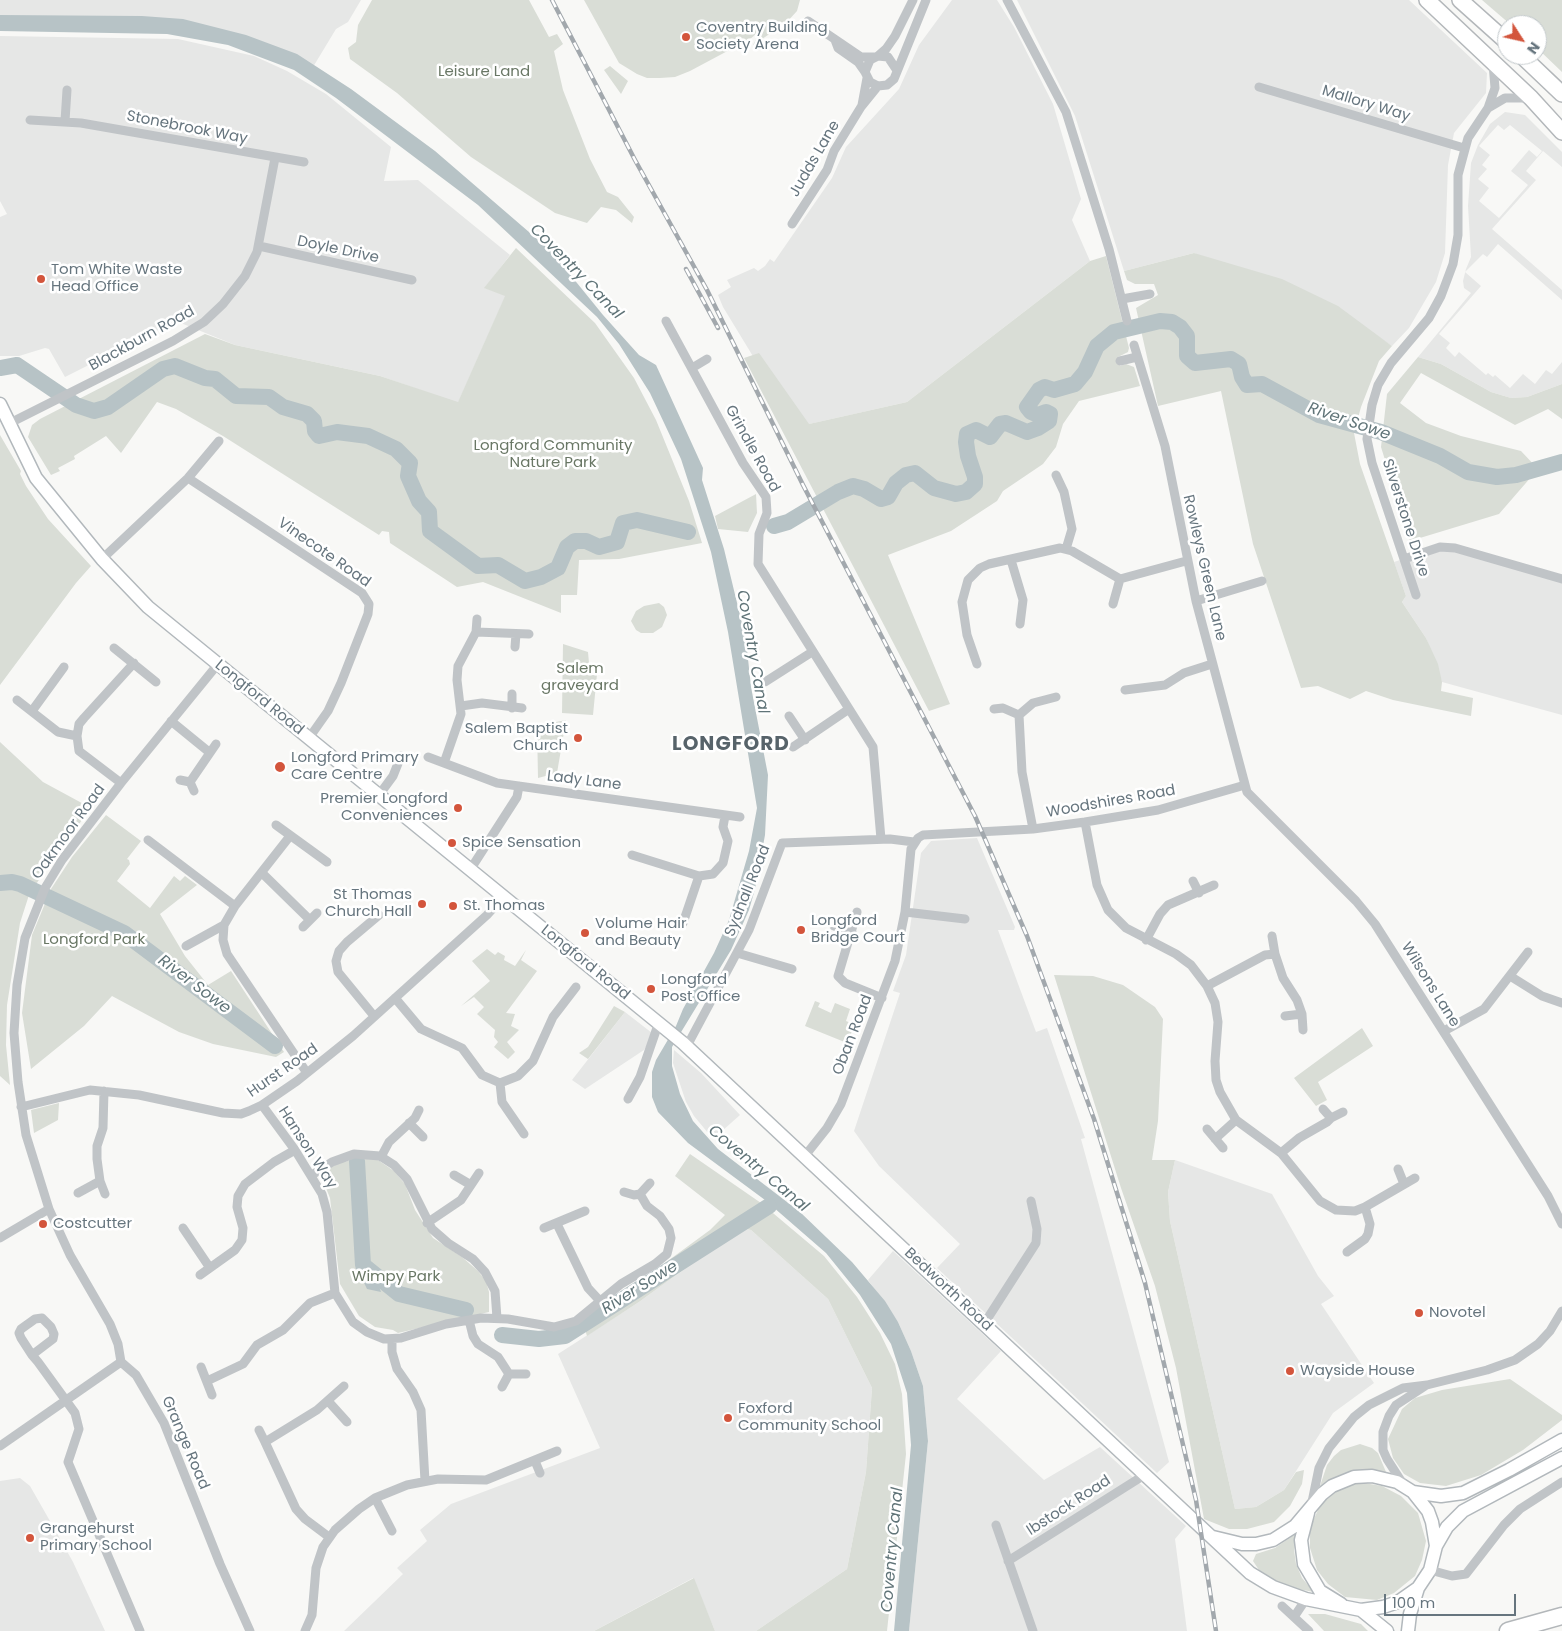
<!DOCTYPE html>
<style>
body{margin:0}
#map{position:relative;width:1562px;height:1631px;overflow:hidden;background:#f8f8f6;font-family:Poppins,sans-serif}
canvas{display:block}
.north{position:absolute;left:1497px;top:15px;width:50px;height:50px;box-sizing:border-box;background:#fff;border:1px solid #c2c8cb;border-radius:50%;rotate:125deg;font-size:14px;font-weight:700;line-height:20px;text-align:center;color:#66757e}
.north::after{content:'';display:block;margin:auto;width:18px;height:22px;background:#d3553c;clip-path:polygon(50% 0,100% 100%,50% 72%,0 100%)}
.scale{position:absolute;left:1384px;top:1594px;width:132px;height:22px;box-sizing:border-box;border:2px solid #66757e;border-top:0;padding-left:6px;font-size:15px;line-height:18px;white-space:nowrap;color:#66757e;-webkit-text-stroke:4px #fff;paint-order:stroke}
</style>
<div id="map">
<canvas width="1562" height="1631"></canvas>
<div class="north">N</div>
<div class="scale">100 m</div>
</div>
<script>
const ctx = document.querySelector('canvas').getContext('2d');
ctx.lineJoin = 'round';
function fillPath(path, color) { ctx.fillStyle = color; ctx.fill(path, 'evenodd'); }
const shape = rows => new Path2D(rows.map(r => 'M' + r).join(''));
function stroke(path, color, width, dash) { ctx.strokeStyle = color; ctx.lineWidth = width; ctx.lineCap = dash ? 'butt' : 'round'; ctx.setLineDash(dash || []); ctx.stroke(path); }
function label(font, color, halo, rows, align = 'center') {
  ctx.font = font + ' Poppins,sans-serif'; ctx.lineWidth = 5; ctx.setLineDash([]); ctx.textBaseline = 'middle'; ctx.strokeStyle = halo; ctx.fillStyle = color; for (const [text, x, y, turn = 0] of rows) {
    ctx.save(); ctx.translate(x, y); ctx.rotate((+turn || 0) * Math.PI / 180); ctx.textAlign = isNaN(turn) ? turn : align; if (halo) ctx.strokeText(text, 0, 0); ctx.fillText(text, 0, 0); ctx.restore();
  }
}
fillPath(shape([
 [0,0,361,0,348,22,336,29,310,72,193,29,0,24],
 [952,0,997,0,1014,27,1053,104,1081,199,1072,220,1090,261,907,402,796,427,723,307,718,295,731,287,727,280,754,268,758,271,765,266,770,259,774,262,832,178,846,147,899,89,919,45],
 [1017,0,1409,0,1487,73,1486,93,1454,133,1448,165,1445,253,1436,282,1409,328,1392,346,1369,331,1194,253,1124,271,1075,116],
 [0,36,178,39,254,56,287,71,326,94,391,147,384,181,418,180,510,255,485,288,506,295,458,403,380,376,235,345,176,321,65,377,49,349,45,348,19,356,0,356,0,217,7,214,0,201],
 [1505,112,1525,115,1562,152,1562,167,1543,151,1526,171,1536,180,1492,229,1562,290,1562,300,1498,244,1487,257,1483,254,1465,272,1481,286,1439,334,1450,343,1446,348,1455,357,1459,352,1486,375,1488,373,1493,377,1495,375,1510,388,1523,374,1535,384,1546,370,1552,374,1562,362,1562,384,1527,397,1511,398,1491,392,1441,364,1418,357,1471,293,1464,288,1463,281,1466,269,1471,257,1468,206,1471,163,1478,145,1490,124],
 [1498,125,1504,130,1510,125,1542,151,1537,157,1529,150,1511,171,1528,185,1499,218,1479,201,1489,188,1478,179,1487,169,1482,165,1490,155,1479,146],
 [1440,547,1562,579,1562,715,1442,682,1426,638,1402,602,1406,596,1394,562],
 [977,838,1015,927,1014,930,998,930,1036,1032,1047,1028,1085,1138,1081,1139,1169,1462,1157,1473,937,1268,960,1244,879,1166,854,1131,900,993,893,991,906,955,921,853,931,841],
 [625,1012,652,1033,652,1038,644,1050,585,1089,572,1080],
 [674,1050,701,1073,740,1115,713,1139,694,1116,686,1102,673,1063],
 [1175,1160,1272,1194,1318,1276,1334,1296,1321,1304,1374,1383,1333,1413,1284,1490,1256,1507,1235,1509,1170,1221,1168,1192],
 [741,1228,751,1230,828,1299,872,1388,866,1472,847,1569,756,1631,715,1631,693,1578,594,1631,344,1631,403,1574,397,1568,427,1541,420,1530,451,1504,600,1448,558,1354,639,1302],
 [893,1251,1001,1351,957,1399,1044,1480,1100,1447,1186,1526,1175,1539,1187,1631,909,1631,928,1441,923,1386,911,1351,898,1322,868,1280],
 [20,1478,30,1486,46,1514,73,1562,105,1631,0,1631,0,1481]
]), '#e6e7e6');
fillPath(shape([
 [372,0,529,0,549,37,557,34,563,44,554,51,563,90,590,159,607,192,618,197,634,217,632,223,616,210,601,207,587,223,555,213,471,157,397,93,350,59,348,48,356,42,358,25],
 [584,0,800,0,797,11,786,23,753,45,761,30,750,39,690,71,675,77,660,78,647,78,637,74,619,63],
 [1482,0,1562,0,1562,72,1537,48,1537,25,1511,25],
 [610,66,628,81,621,94,604,70],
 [516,248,595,323,634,378,656,420,689,501,702,543,619,559,579,560,577,595,561,595,561,613,483,582,457,587,390,543,389,532,382,531,379,535,223,436,176,409,157,402,121,453,106,436,74,456,75,459,58,468,60,471,51,475,28,437,32,425,40,419,205,334,235,345,380,376,458,402,505,296,484,288],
 [1194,253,1282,279,1338,306,1392,346,1379,361,1361,407,1354,433,1360,464,1406,596,1402,602,1426,638,1438,664,1442,682,1441,691,1473,698,1471,716,1393,700,1366,691,1350,699,1318,686,1301,688,1253,544,1221,391,1158,406,1136,308,1158,295,1154,284,1135,284,1127,280,1124,271],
 [1106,256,1129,348,1128,352,1118,357,1120,366,1126,364,1134,367,1140,386,1079,401,1063,424,1056,447,1043,464,1003,491,997,501,951,531,888,555,950,704,929,711,744,358,759,353,809,424,907,402,1090,261],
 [1418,357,1441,364,1491,392,1511,398,1527,397,1562,384,1562,419,1548,409,1515,425,1421,373,1400,403,1426,423,1461,436,1521,451,1538,469,1499,514,1410,541,1381,447,1387,394],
 [0,435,21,471,20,474,26,486,48,519,91,566,76,583,0,685],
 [756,494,757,513,748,532,718,529,715,516],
 [659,603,664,607,667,615,662,627,653,633,641,633,636,630,631,621,636,611,644,606],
 [563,644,588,652,589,663,598,664,593,715,562,713],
 [566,720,557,773,538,778,537,726],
 [0,742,43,782,91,808,50,863,29,895,20,923,7,1005,6,1045,10,1085,0,1076],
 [106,815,141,841,127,859,129,860,130,864,117,881,150,908,174,876,180,881,185,876,197,885,160,914,185,956,208,985,231,971,284,1052,276,1057,213,1044,179,1032,112,996,84,1026,31,1069,22,1013,32,935,51,889,72,857],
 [487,949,495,955,498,952,505,956,504,960,515,966,526,950,521,960,537,971,506,1013,515,1014,511,1026,519,1030,507,1042,515,1052,508,1059,494,1047,498,1042,494,1037,495,1030,477,1014,484,1007,474,997,461,1006,490,981,472,961],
 [1054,975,1093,976,1123,985,1155,1007,1163,1019,1158,1121,1152,1160,1175,1160,1168,1192,1170,1221,1235,1509,1256,1507,1284,1490,1296,1472,1304,1470,1302,1484,1290,1506,1274,1522,1247,1529,1229,1529,1204,1519,1176,1368,1155,1286,1121,1188],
 [815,1001,820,1003,818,1007,831,1013,835,1003,850,1009,846,1021,853,1024,856,1022,847,1043,805,1026],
 [614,1006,625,1012,588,1059,579,1053,588,1047],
 [1362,1028,1373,1046,1318,1082,1327,1100,1316,1106,1294,1078],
 [59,1103,58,1120,34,1133,31,1110],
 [690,1154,761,1203,824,1256,857,1297,880,1333,895,1364,902,1394,906,1454,887,1631,756,1631,847,1569,866,1472,872,1388,828,1299,751,1230,741,1228,639,1302,587,1336,583,1323,710,1230,725,1215,675,1176],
 [361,1158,378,1160,394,1171,405,1184,415,1210,433,1238,462,1257,478,1271,486,1281,489,1292,489,1312,398,1333,393,1330,375,1327,359,1316,340,1284,330,1198,322,1178,325,1174,324,1171,339,1163],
 [1510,1379,1562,1415,1562,1420,1523,1450,1481,1475,1446,1486,1420,1483,1404,1474,1393,1458,1388,1439,1402,1409,1415,1398,1442,1390],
 [1360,1444,1372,1448,1378,1453,1386,1472,1353,1472,1330,1481,1319,1489,1327,1465,1334,1456,1341,1450],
 [1358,1482,1382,1486,1401,1496,1418,1513,1426,1541,1422,1560,1415,1576,1394,1593,1377,1600,1345,1597,1328,1584,1317,1570,1310,1548,1310,1528,1321,1503,1337,1491],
 [1297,1533,1294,1550,1296,1564,1302,1578,1314,1592,1292,1588,1274,1580,1261,1573,1253,1561,1256,1554,1275,1548],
 [694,1578,715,1631,594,1631,630,1612],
 [1308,1614,1325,1614,1361,1624,1368,1631,1324,1631]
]), '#d9ddd6');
fillPath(shape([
 [0,15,142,16,183,19,246,35,297,54,351,89,435,151,551,251,603,315,639,355,656,365,703,468,702,480,724,549,746,640,751,687,768,775,765,835,755,889,749,910,731,950,672,1047,672,1066,680,1094,693,1121,718,1149,800,1212,852,1262,885,1301,898,1322,911,1351,923,1386,928,1441,909,1631,894,1631,911,1445,907,1393,891,1344,860,1295,826,1253,765,1200,688,1143,658,1112,652,1097,652,1072,656,1060,676,1026,683,1009,714,953,729,920,749,851,757,808,728,632,711,552,681,459,650,393,619,344,597,317,478,205,336,98,294,70,228,45,167,34,0,31],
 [362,1244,373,1268,381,1292,367,1289,358,1270,357,1258]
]), '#b7c3c6');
stroke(shape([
 [0,368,17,365,76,405,94,411,108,407,163,369,175,366,205,378,215,379,236,396,269,397,283,407,307,414,314,421,315,431,319,436,337,432,368,436,396,449,410,463,408,476,419,501,429,512,430,531,478,566,498,565,525,581,541,577,558,568,567,547,575,541,586,541,599,547,617,542,623,523,637,520,688,532],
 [774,526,788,522,838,492,853,486,864,489,881,499,888,497,896,483,906,475,915,473,934,488,956,494,966,492,975,484,975,477,968,456,966,442,967,434,976,430,990,437,1000,424,1006,423,1027,432,1038,428,1049,421,1050,414,1046,412,1038,415,1031,412,1027,407,1039,390,1045,387,1054,390,1075,384,1085,372,1097,346,1114,332,1160,321,1172,322,1180,327,1187,336,1187,356,1195,363,1231,359,1239,364,1242,377,1247,385,1262,384,1319,415,1381,432,1440,456,1468,472,1497,477,1516,475,1562,462],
 [0,883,12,882,20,884,124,933,275,1046],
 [357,1161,363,1265,399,1294,466,1310],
 [502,1335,539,1339,565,1336,769,1206]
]), '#b7c3c6', 16);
const secondary = shape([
 [0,404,36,478,102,559,148,607,683,1043,1250,1573,1273,1587,1306,1599,1361,1610,1383,1607,1398,1602,1418,1588,1430,1570,1436,1546,1432,1522,1428,1511,1413,1492,1397,1482,1372,1476,1354,1477,1332,1486,1322,1494,1295,1526,1273,1540,1256,1544,1242,1544,1213,1537],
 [1413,1492,1441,1496,1463,1493,1509,1470,1562,1440],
 [1308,1513,1301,1540,1304,1564,1320,1591,1341,1604],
 [1436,1546,1447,1527,1463,1511,1562,1458],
 [1361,1610,1387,1631],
 [1408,1631,1410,1614,1418,1588]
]);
const trunk = shape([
 [1427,0,1531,98,1562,132],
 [1460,0,1507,42],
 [1521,55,1562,94]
]);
const motorway = shape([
 [1508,1631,1562,1616]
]);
stroke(secondary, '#b2b8bc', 15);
stroke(trunk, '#b3b7ba', 18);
stroke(motorway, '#b3b7ba', 19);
stroke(shape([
 [1007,0,1066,112,1109,249,1127,321],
 [808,21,861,57,874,57],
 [835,40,838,48,858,62,865,72],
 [878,56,886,49,895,36,913,0],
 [896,69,888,57,878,56,870,60,865,72,870,82,878,86,887,85,894,79,926,0],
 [1259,87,1464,148],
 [862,105,867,78],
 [1488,108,1495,88,1493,64],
 [30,120,81,123,304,162],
 [65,121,67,90],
 [792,224,827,170,834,151,861,107,878,86],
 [259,246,412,280],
 [1122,299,1150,294],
 [666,321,743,463,766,497,767,513,759,534,758,564,873,747,881,839],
 [1134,345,1165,446,1196,601,1247,792,1356,901,1375,924,1548,1196,1562,1224],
 [1120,361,1137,357],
 [692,368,707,359],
 [10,423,173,341,204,322,223,304,245,276,257,252,275,158],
 [1056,475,1064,492,1072,529,1066,549],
 [188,478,362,593,369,604,368,614,341,683,328,711,309,738],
 [102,559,188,478,219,441],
 [1404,559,1440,547,1455,548,1562,579],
 [1011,560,1023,600,1020,624],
 [1416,595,1372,463,1367,439,1372,405,1378,385,1391,363,1429,318,1441,296,1453,264,1458,235,1458,175,1468,138,1488,108,1505,98,1531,98],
 [1196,601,1262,581],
 [1113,604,1120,579],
 [476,632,529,634],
 [515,647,516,634],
 [114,648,156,682],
 [218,664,121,783,62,860,45,888,25,938,17,985,14,1033,18,1082,26,1135,49,1209,70,1255,110,1324,118,1344,121,1362,136,1375,164,1423,220,1564,250,1631],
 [977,664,967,635,962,602,968,580,980,568,989,564,1060,548,1072,551,1120,579,1186,561],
 [765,682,812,652],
 [1125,690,1165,685,1184,673,1212,664],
 [17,700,58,732,77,736],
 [461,706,482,703,522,708],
 [512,708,512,694],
 [994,709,1003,708,1019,715],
 [32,711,64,667],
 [789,716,805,740],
 [171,721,209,752],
 [793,747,849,709],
 [428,757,497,783,740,817],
 [444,763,461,714,457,680,458,666,476,632,477,619],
 [180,780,190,782,194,791],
 [190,782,216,744],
 [121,783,79,751,77,736,79,724,84,718,134,663],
 [379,795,393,776,401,756],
 [1085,822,1097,885,1108,910,1126,928,1176,954,1191,965,1207,986,1215,1003,1218,1022,1215,1061,1216,1080,1220,1092,1236,1120,1281,1153,1320,1201,1336,1210,1355,1211,1365,1207,1415,1178],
 [276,825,327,862],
 [1033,829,1022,772,1019,715,1033,703,1056,697],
 [290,836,235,906,224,925,223,940,227,954,307,1073],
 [148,840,235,906],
 [632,855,699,876,713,874,723,863,728,841,723,827,725,816],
 [470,870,517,797,519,786],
 [262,873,310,920],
 [1193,881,1199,893],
 [857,912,838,976,845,983,882,998],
 [905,912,965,919],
 [683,923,699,876],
 [834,926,852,932],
 [303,927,317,913],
 [1272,936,1275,954],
 [1146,940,1160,914,1168,905,1214,885],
 [186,946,224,925],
 [737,953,792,969],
 [1510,976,1542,996,1562,1003],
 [1207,986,1265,955,1275,954,1283,978,1297,1000,1302,1014,1303,1030],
 [395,998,421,1029,462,1048,482,1075,500,1083,518,1076,533,1061,553,1017,576,987],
 [374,1016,338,972,336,961,339,951,347,942,379,915],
 [1285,1016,1302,1014],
 [1444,1031,1484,1009,1528,952],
 [687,1046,749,930,782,843,890,839,914,842],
 [500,1083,502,1102,524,1134],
 [104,1091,103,1128,97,1146,97,1159,100,1181,105,1194],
 [628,1099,640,1077,659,1022],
 [262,1105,295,1150,322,1194,327,1212,335,1293,353,1322,367,1332,384,1339,401,1338,446,1324,481,1318,508,1319,554,1327,576,1321,621,1284,655,1264,667,1254,671,1238,669,1229,660,1216,647,1206,640,1194],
 [21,1107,90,1090,139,1095,223,1113,241,1114,249,1111,262,1105,297,1081,353,1036,487,915,504,896],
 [1331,1118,1343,1112],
 [409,1123,423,1137],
 [1207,1129,1223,1148],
 [1215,1139,1236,1120],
 [1281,1153,1299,1138,1327,1122,1331,1118,1323,1109],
 [381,1157,389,1142,415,1118,419,1110],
 [804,1157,827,1128,841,1104,895,961,905,912,911,849,918,838,923,835,1033,829,1085,822,1158,810,1245,785],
 [1398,1169,1404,1184],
 [312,1175,332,1162,354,1154,380,1156,394,1165,407,1179,432,1229,448,1243,473,1259,485,1272,495,1291,497,1318],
 [454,1175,471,1185],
 [624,1192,634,1195,640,1194,650,1183],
 [78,1193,100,1181],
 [427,1223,461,1200,479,1173],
 [557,1224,588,1288,600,1301],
 [183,1228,210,1268],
 [544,1228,585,1211],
 [0,1238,49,1209],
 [1347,1252,1365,1239,1368,1234,1370,1224,1365,1207],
 [200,1275,235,1250,242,1240,243,1228,237,1207,238,1196,245,1184,274,1162,295,1150],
 [469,1320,473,1336,478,1344,498,1357,509,1374],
 [984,1324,1036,1243,1037,1229,1031,1201],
 [392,1339,392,1352,397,1369,413,1392,421,1410,425,1481],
 [32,1355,53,1339,54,1334,51,1327,42,1318,35,1319,21,1329,19,1333,21,1338,32,1355,38,1362,75,1413,79,1429,68,1462,140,1631],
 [201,1367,212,1395],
 [207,1381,243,1364,257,1345,283,1330,310,1303,335,1293],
 [502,1387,509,1374,526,1374],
 [328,1401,347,1422],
 [259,1430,265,1442],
 [0,1446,121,1362],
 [535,1461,540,1473],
 [1403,1484,1387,1459,1383,1450,1383,1432,1389,1416,1396,1405,1425,1386],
 [375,1498,392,1531],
 [1311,1507,1319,1468,1329,1448,1354,1417,1369,1405,1403,1388,1427,1385,1487,1370,1515,1360,1538,1344,1550,1331,1562,1311],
 [996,1525,1033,1631],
 [329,1537,305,1519,296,1509,265,1442,317,1410,344,1386],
 [1008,1561,1146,1474],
 [1430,1570,1452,1576,1466,1574,1504,1525,1520,1509,1562,1482],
 [1282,1606,1309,1631],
 [1294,1617,1306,1599],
 [305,1631,312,1615,316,1568,323,1547,335,1530,359,1509,375,1498,407,1485,438,1479,486,1480,557,1451]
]), '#c0c4c7', 9);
stroke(secondary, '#fff', 12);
stroke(trunk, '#fff', 15);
stroke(motorway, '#fff', 16);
const rail = shape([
 [552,0,635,160,707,290,803,485,975,816,1027,936,1094,1119,1145,1283,1196,1500,1216,1631],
 [686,269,718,328]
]);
stroke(rail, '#a2a8ad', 4.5);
stroke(rail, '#fff', 2.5, [8]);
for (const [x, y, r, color] of [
 [686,37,5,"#d3553c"],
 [41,279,5,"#d3553c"],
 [578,738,5,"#d3553c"],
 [280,767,6,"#d3553c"],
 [458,808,5,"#d3553c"],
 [452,843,5,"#d3553c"],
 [422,904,5,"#d3553c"],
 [453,906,5,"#d3553c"],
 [801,930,5,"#d3553c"],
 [585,933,5,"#d3553c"],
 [651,989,5,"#d3553c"],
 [43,1224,5,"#d3553c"],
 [1419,1313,5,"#d3553c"],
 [1290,1371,5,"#d3553c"],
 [728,1418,5,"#d3553c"],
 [30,1538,5,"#d3553c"]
]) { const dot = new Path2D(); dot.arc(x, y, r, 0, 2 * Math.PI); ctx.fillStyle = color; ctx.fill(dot); stroke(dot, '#fff', 2); }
label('15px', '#66757e', '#fff', [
 ["Coventry Building",696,28],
 ["Society Arena",696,45],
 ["Tom White Waste",51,270],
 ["Head Office",51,287],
 ["Salem Baptist",568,729,"right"],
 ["Church",568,746,"right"],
 ["Longford Primary",291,758],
 ["Care Centre",291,775],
 ["Premier Longford",448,799,"right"],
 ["Conveniences",448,816,"right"],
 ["Spice Sensation",462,843],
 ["St Thomas",412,895,"right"],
 ["Church Hall",412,912,"right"],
 ["St. Thomas",463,906],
 ["Longford",811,921],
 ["Bridge Court",811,938],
 ["Volume Hair",595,924],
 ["and Beauty",595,941],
 ["Longford",661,980],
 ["Post Office",661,997],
 ["Costcutter",53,1224],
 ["Novotel",1429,1313],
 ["Wayside House",1300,1371],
 ["Foxford",738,1409],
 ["Community School",738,1426],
 ["Grangehurst",40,1529],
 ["Primary School",40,1546]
], 'left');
label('15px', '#697765', '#fff', [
 ["Leisure Land",484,72],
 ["Longford Community",553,446],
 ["Nature Park",553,463],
 ["Salem",580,669],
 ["graveyard",580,686],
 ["Longford Park",94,940],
 ["Wimpy Park",396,1277]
]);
label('15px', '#66757e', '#fff', [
 ["Mallory Way",1366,104,17],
 ["Stonebrook Way",187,128,11],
 ["Judds Lane",815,159,-60],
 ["Doyle Drive",338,250,12],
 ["Blackburn Road",142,339,-29],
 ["Grindle Road",752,449,61],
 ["Silverstone Drive",1405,518,72],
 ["Vinecote Road",324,553,35],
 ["Rowleys Green Lane",1204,568,77],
 ["Longford Road",259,698,39],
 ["Lady Lane",584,781,7],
 ["Woodshires Road",1111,802,-10],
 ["Oakmoor Road",69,832,-54],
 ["Sydnall Road",748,891,-68],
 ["Longford Road",585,963,39],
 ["Wilsons Lane",1430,985,58],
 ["Oban Road",853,1035,-69],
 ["Hurst Road",283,1071,-35],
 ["Hanson Way",307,1148,57],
 ["Bedworth Road",948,1290,43],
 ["Grange Road",185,1443,67],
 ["Ibstock Road",1069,1506,-33]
]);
label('italic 16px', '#607478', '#fff', [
 ["Coventry Canal",576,272,46],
 ["River Sowe",1349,422,19],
 ["Coventry Canal",752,652,80],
 ["River Sowe",194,985,37],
 ["Coventry Canal",758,1169,40],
 ["River Sowe",640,1288,-32],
 ["Coventry Canal",893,1550,-85]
]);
ctx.letterSpacing = '1px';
label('bold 20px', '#57636a', '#fff', [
 ["LONGFORD",731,745]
]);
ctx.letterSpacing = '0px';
</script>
